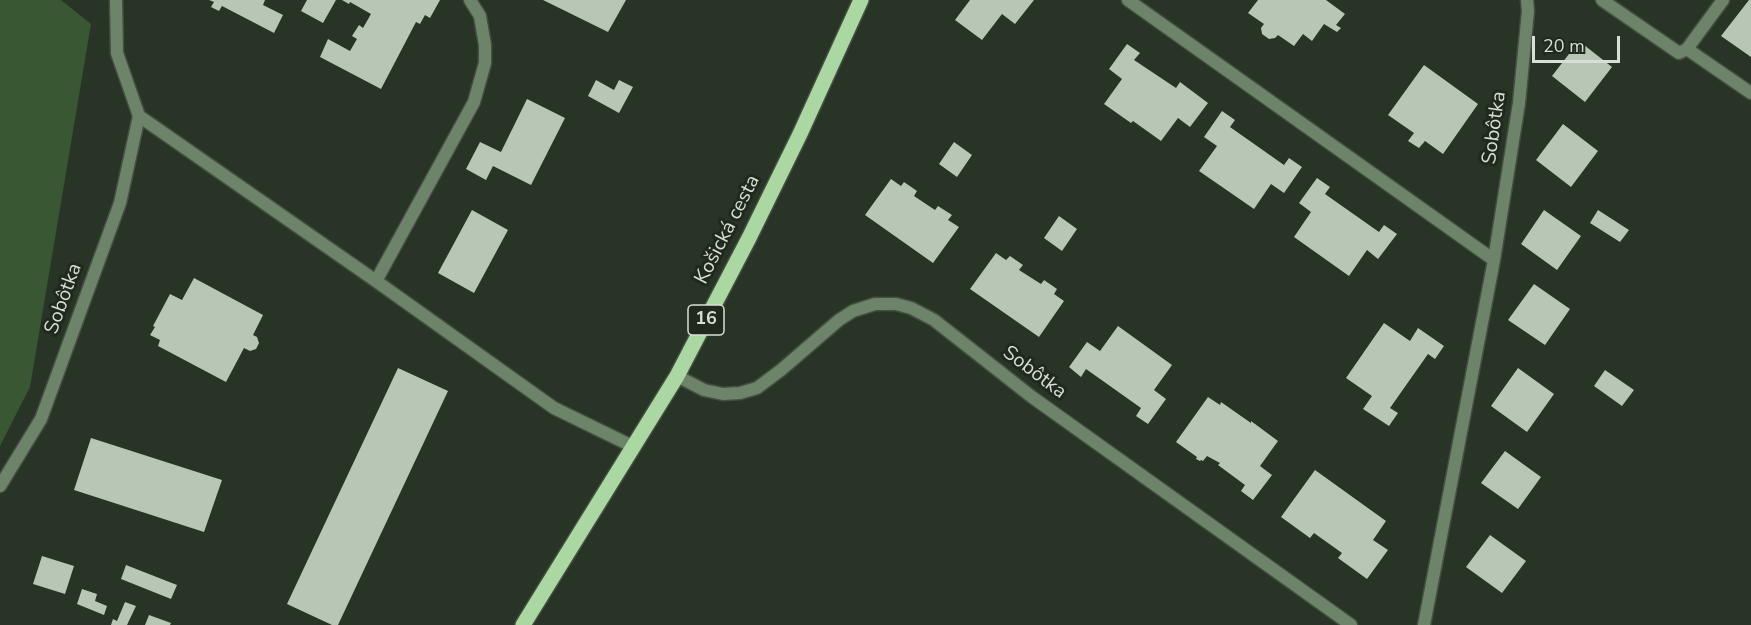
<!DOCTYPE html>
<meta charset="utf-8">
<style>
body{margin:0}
#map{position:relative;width:1751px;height:625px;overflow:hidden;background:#283426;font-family:"Nunito Sans",sans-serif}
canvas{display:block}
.scale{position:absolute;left:1532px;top:36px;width:88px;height:27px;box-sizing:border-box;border:3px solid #d8dfd6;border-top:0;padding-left:8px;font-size:18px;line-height:21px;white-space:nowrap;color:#d8dfd6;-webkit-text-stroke:4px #1f2a1d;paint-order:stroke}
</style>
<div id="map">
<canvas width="1751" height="625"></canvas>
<div class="scale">20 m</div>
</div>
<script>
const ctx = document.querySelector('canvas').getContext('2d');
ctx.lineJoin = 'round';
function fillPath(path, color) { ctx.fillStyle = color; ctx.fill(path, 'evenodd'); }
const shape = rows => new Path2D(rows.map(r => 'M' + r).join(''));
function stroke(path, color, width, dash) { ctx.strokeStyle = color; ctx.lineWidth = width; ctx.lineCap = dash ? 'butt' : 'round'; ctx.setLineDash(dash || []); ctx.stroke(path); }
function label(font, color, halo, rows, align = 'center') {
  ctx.font = font + ' "Nunito Sans",sans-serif'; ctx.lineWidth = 6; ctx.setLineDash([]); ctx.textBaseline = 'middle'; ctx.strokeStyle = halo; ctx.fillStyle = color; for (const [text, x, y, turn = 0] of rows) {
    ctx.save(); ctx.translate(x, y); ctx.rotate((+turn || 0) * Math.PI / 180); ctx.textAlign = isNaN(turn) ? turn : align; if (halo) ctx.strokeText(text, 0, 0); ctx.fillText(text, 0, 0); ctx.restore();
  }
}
fillPath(shape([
 [0,0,61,0,91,24,30,387,0,446]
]), '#395733');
fillPath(shape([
 [209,0,265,0,263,5,283,15,274,33,222,6,219,11,211,7,214,2],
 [307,0,336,0,323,23,301,11],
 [342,0,440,0,430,18,425,15,420,24,416,22,381,89,320,57,328,39,350,51,357,39,352,36,359,25,363,28,371,14,350,2,349,4],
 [543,0,626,0,608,32],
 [970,0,1034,0,1015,24,1002,14,982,40,955,20],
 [1258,0,1326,0,1345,14,1336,25,1341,28,1337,32,1324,24,1312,41,1303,34,1294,46,1278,35,1275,38,1269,39,1262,34,1261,28,1264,24,1248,13],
 [1749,0,1751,0,1751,57,1721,36],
 [1579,41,1612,67,1585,102,1552,76],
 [1127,44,1140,53,1134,60,1176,88,1180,82,1208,103,1190,127,1178,118,1161,141,1133,121,1131,123,1104,104,1122,79,1109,69],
 [1424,65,1478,104,1443,154,1425,141,1419,148,1408,141,1414,133,1388,115],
 [596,80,614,90,619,80,633,87,619,113,588,96],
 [527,99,565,118,531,185,493,166,486,180,466,169,480,142,501,152],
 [1222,111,1235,120,1230,127,1284,165,1289,158,1302,167,1284,193,1271,184,1254,209,1199,171,1217,146,1204,137],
 [1563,124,1598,151,1571,187,1536,160],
 [954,142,972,155,957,177,939,164],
 [1317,178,1330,187,1325,194,1379,232,1384,225,1397,234,1378,259,1367,250,1349,276,1294,237,1311,212,1299,203],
 [891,179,901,186,904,182,917,191,914,196,935,210,938,206,952,215,948,220,959,227,933,263,865,215],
 [472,210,508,230,474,293,438,273],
 [1544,210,1581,236,1557,270,1521,244],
 [1598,210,1629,230,1620,242,1590,223],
 [1059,216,1077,229,1062,251,1044,238],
 [996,253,1006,260,1010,256,1023,265,1019,270,1041,284,1044,280,1057,289,1054,294,1064,301,1039,337,970,289],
 [194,278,263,315,253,335,257,337,259,343,256,349,250,351,244,348,226,382,158,346,160,340,150,335,155,327,153,326,170,294,182,300],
 [1534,284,1570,309,1545,345,1508,320],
 [1384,323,1410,341,1418,328,1444,346,1435,359,1428,354,1390,408,1398,413,1389,426,1363,409,1372,396,1346,378],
 [1118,326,1172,365,1154,390,1166,399,1148,424,1136,416,1141,408,1086,369,1081,377,1069,367,1087,342,1100,351],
 [398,368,448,391,338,625,332,625,287,604],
 [1518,368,1554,394,1527,432,1491,406],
 [1605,370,1634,390,1622,406,1594,386],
 [1208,397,1220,405,1221,402,1251,423,1251,421,1278,441,1260,466,1272,475,1253,500,1241,491,1245,485,1218,465,1220,463,1207,456,1203,461,1201,460,1200,461,1196,459,1197,457,1176,442],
 [91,438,222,480,204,532,74,490],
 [1505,451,1541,477,1518,509,1481,483],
 [1315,470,1386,521,1373,540,1388,550,1367,579,1338,558,1342,553,1314,533,1310,538,1281,517],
 [1490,535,1526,561,1502,593,1466,567],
 [42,556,74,566,65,594,33,584],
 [126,565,177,585,171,599,121,579],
 [82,589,97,594,95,601,107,606,104,615,77,604],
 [125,602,136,606,127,625,111,625,113,619,117,621],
 [149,615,171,623,170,625,145,625]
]), '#b8c6b5');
const service = shape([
 [1687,49,1751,93]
]);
const minor = shape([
 [116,0,117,53,139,116,376,281,554,408,634,447],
 [1128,0,1494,260],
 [1602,0,1679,53,1687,49,1723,0],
 [376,281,474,102,485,63,485,45,480,16,470,0],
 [677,376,704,390,723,394,740,393,757,388,781,370,839,320,853,311,875,304,896,304,911,308,934,320,1032,397,1351,625],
 [0,486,41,419,120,203,139,116],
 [1424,625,1494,260,1519,103,1528,11,1527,0]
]);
const primary = shape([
 [523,625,677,376,749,238,800,134,861,0]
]);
stroke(service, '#444f42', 15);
stroke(minor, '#444f42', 15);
stroke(primary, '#444f42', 18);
stroke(service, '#6e846a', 12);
stroke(minor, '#6e846a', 12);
stroke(primary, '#aad7a2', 15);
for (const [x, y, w] of [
 [706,320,36]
]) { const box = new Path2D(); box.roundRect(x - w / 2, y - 15, w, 30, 4.5); ctx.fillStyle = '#1f2a1d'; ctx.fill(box); stroke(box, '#d8dfd6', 1.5); }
label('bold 18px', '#d8dfd6', null, [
 ["16",706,320]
]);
label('20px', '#d8dfd6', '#1f2a1d', [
 ["Sobôtka",1495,128,-82],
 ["Košická cesta",728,230,-63],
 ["Sobôtka",64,299,-70],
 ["Sobôtka",1034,373,37]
]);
</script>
